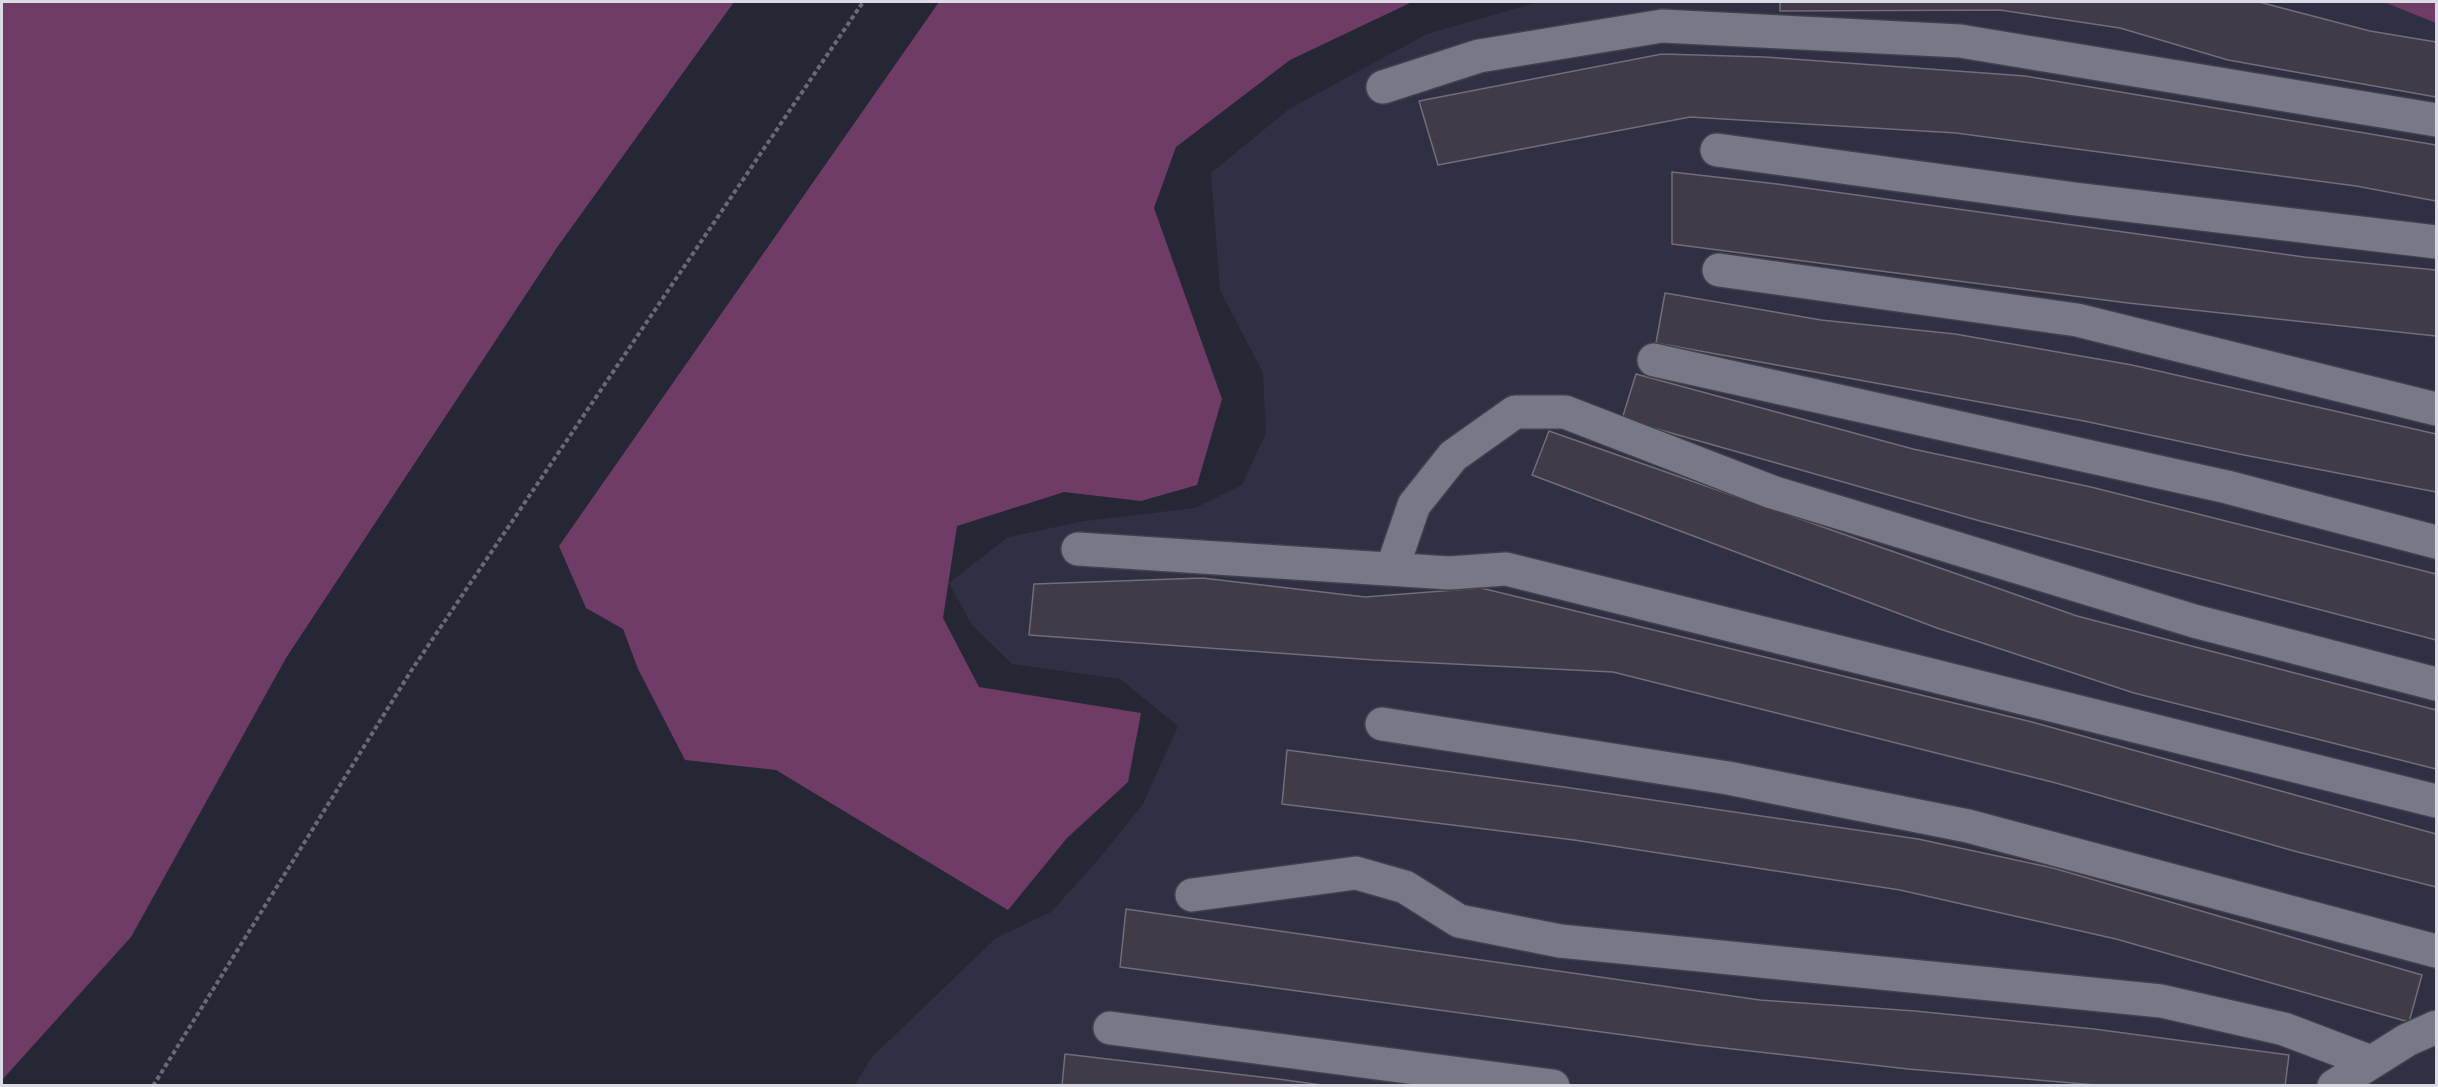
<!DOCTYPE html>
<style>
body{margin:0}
#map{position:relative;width:2438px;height:1087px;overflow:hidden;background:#262734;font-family:"Public Sans",sans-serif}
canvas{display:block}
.frame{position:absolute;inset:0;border:3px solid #dadbe4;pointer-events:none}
</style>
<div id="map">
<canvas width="2438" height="1087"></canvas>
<div class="frame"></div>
</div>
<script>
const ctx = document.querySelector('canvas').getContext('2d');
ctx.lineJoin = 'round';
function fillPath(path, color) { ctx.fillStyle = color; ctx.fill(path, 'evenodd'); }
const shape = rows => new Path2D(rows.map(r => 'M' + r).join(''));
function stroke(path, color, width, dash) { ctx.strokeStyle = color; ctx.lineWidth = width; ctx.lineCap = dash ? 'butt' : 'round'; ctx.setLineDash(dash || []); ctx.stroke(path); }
fillPath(shape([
 [1538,2,2436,2,2436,1085,854,1086,872,1057,996,938,1051,912,1098,860,1143,804,1178,726,1120,679,1012,664,972,625,949,583,1008,537,1085,521,1195,508,1242,485,1266,433,1263,373,1220,290,1211,173,1289,109,1427,34]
]), '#2f3043');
fillPath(shape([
 [2,2,734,2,558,246,286,658,131,937,2,1080],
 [939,2,1412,2,1290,60,1176,147,1154,208,1222,399,1197,485,1141,501,1064,492,957,526,943,618,979,687,1141,713,1128,782,1067,838,1008,910,776,770,685,760,638,669,623,629,586,608,559,546],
 [2384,2,2436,2,2436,23]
]), '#6f3c67');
const building = shape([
 [1780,2,2259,2,2370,31,2436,42,2436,97,2228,60,2120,28,2000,10,1780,11,1780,2],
 [1662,54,1765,57,2025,76,2436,145,2436,201,2356,186,1956,133,1690,117,1438,165,1419,101,1662,54],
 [1672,172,1777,184,2304,257,2436,270,2436,336,2128,303,1672,244,1672,172],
 [1665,293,1821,320,1955,334,2132,365,2436,434,2436,492,2244,455,2084,421,1656,343,1665,293],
 [1636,374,1913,449,2091,487,2436,574,2436,640,1980,521,1622,419,1636,374],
 [1549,431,2077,616,2436,710,2436,769,2134,693,1937,628,1532,475,1549,431],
 [1202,578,1365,597,1481,588,2032,722,2436,834,2436,887,2294,851,2056,783,1613,672,1374,660,1029,635,1034,584,1202,578],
 [1287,750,1564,787,1918,839,2053,868,2422,975,2409,1022,2116,939,1900,890,1574,840,1282,804,1287,750],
 [1126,909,1760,1000,1915,1011,2094,1029,2289,1055,2285,1086,2108,1086,1908,1069,1698,1045,1120,967,1126,909],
 [1065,1054,1278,1079,1329,1086,1062,1086,1065,1054]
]);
fillPath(building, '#413b48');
stroke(building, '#736c7a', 1.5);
const minor = shape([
 [1383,87,1479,56,1662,26,1960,41,2436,120],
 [1717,150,2075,199,2436,242],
 [1719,270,2077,320,2436,409],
 [1654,360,2227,487,2436,542],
 [1078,549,1449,573,1506,569,2436,801],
 [1392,569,1414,505,1453,456,1515,412,1565,412,1772,492,2194,621,2436,684],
 [1382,724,1728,778,1968,826,2436,951],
 [1192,895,1356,873,1405,887,1459,921,1560,941,2161,1001,2284,1029,2371,1062],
 [1110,1028,1553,1086],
 [2334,1086,2407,1040,2436,1027]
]);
stroke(minor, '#40414b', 36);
stroke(shape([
 [153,1086,411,671,863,2]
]), '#696a75', 4, [4.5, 3]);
stroke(minor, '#777888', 33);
</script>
